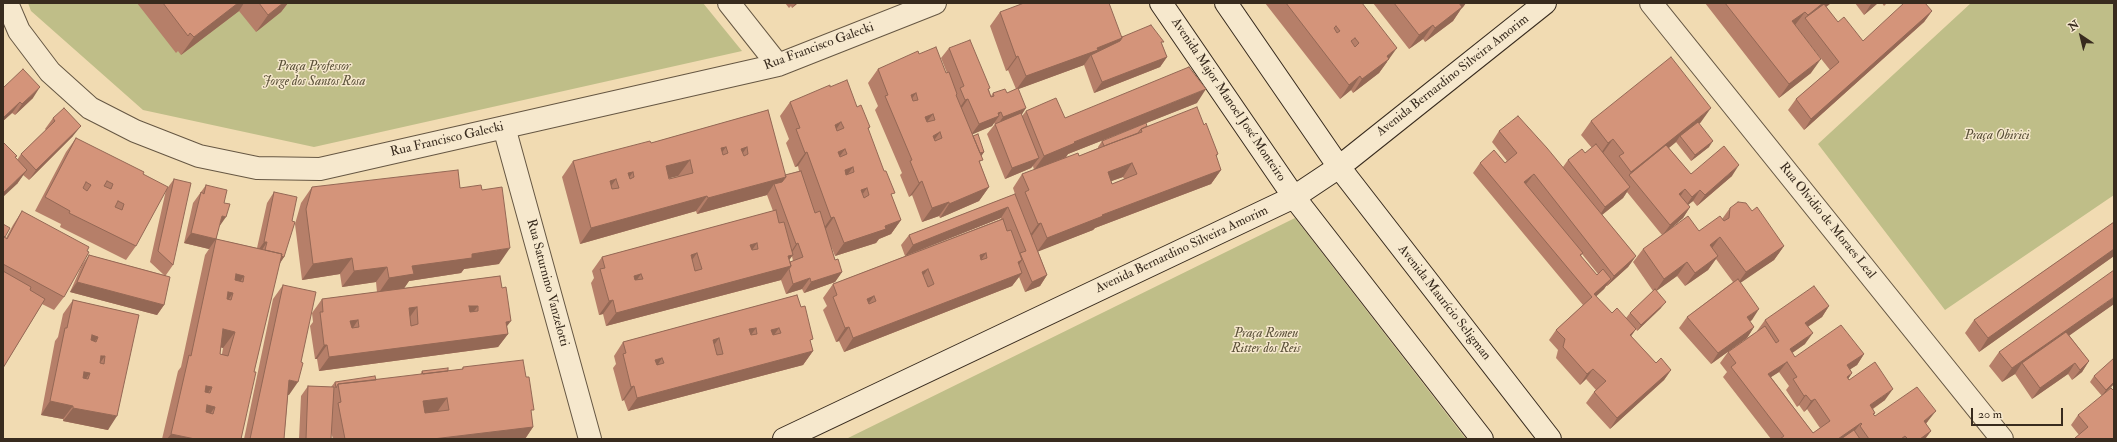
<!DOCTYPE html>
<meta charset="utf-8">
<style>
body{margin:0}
#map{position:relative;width:2117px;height:442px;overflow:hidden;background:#f1dbb2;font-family:"IM FELL Double Pica",serif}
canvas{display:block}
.frame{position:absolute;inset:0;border:4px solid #382b1e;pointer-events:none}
.north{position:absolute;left:2061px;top:16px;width:40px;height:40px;-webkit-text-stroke:3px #f6e8cd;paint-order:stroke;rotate:325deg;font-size:11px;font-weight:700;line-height:16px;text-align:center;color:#382b1e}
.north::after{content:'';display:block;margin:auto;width:14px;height:18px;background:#382b1e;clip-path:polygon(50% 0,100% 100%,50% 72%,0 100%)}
.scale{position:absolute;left:1971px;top:408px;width:92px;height:18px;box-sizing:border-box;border:2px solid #382b1e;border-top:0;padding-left:5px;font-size:12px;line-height:14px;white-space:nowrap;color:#382b1e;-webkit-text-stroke:3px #f6e8cd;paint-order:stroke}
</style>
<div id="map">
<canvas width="2117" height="442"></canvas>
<div class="frame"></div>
<div class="north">N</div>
<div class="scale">20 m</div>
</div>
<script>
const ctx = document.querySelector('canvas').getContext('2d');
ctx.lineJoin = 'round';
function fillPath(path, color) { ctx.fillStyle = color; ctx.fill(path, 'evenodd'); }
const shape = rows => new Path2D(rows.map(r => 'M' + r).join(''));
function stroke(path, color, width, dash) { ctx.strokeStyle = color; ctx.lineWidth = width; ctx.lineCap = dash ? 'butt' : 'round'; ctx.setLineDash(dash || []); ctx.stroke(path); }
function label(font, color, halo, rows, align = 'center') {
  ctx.font = font + ' "IM FELL Double Pica",serif'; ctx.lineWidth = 3; ctx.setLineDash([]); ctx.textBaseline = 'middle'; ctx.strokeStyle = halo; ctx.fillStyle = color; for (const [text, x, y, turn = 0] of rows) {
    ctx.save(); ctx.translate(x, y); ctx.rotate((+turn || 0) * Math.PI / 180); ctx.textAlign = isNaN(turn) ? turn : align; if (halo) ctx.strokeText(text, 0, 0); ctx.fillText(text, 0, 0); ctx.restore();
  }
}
fillPath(shape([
 [28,3,703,3,742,51,314,147,143,110,31,11],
 [1971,3,2114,3,2114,195,1945,310,1818,144],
 [1295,218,1466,439,846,439]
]), '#bfbe88');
const street = shape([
 [7,3,19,31,50,72,90,108,135,131,199,156,257,168,320,169,778,65,935,3],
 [729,3,778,65],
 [1651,3,2002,439],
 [504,127,590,439]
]);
const secondary = shape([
 [1161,3,1294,197,1482,439],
 [1226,3,1339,167,1550,439],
 [784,439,1294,197,1339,167,1545,3]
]);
stroke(street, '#665743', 24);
stroke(secondary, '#382b1e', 24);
stroke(street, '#f6e8cd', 22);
stroke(secondary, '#f6e8cd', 22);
fillPath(shape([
 [137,3,288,3,281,12,256,32,239,11,181,55,178,51,176,53],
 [785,3,798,3,792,8,791,6,789,8],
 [1265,3,1362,3,1387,62,1379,73,1353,93,1351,90,1340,99],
 [1373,3,1466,3,1463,7,1461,9,1453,21,1425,42,1423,39,1409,49],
 [1705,3,1831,3,1826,7,1838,22,1863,41,1932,11,1924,22,1804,130,1788,110,1796,99,1830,70,1796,27,1811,73,1779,98],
 [1855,3,1878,3,1864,15],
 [1882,3,1887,3,1884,6],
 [1000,12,1162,44,1167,57,1160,67,1094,93,1084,65,1018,89,1022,116,1026,111,1065,118,1197,103,1068,154,1066,157,1079,156,1098,148,1098,147,1102,141,1147,126,1204,125,1218,154,1216,157,1221,170,1211,184,1095,228,1093,230,1038,251,1047,275,1040,286,1025,292,1019,277,1012,286,844,352,839,341,836,342,823,310,827,306,823,298,833,284,1001,219,1001,218,905,256,901,245,909,235,1015,194,1013,188,1022,174,1034,170,1033,166,1031,168,1005,179,987,134,995,124,994,123,992,126,972,134,984,152,981,156,980,163,989,187,979,201,940,218,939,216,922,222,912,195,909,197,900,175,902,173,875,110,878,106,868,83,878,69,919,54,946,73,947,73,941,58,949,48,989,90,991,96,993,93,1007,93,1016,89,1008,70,1006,71,990,26],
 [1123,177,1124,179,1112,184,1111,181],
 [830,87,857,107,870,127,868,130,892,197,901,220,891,234,879,239,876,243,835,256,831,246,835,260,842,272,835,282,804,293,802,289,786,294,781,280,606,326,603,314,599,315,591,283,594,278,592,271,602,257,773,211,767,195,697,214,696,211,580,244,562,177,573,161,651,143,768,110,785,175,799,171,798,166,795,167,786,143,789,139,780,116,790,102],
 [678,176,679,176,669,179,669,178],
 [792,256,793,261,790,262,789,260],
 [3,88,33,98,15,115,12,113,3,121],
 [53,118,73,136,29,180,23,175,17,184,3,142,17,156,15,158,17,160,21,154,46,130,45,129],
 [1591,121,1701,122,1699,124,1709,147,1691,161,1676,142,1669,148,1691,174,1732,176,1697,206,1693,201,1688,205,1690,207,1683,218,1671,228,1699,231,1722,219,1730,208,1752,211,1784,246,1774,260,1740,282,1752,320,1749,321,1754,327,1747,338,1711,364,1679,328,1687,317,1733,282,1716,259,1708,270,1685,286,1677,276,1656,291,1661,308,1637,331,1636,329,1631,336,1656,363,1671,370,1664,380,1610,429,1586,403,1594,392,1596,390,1586,379,1580,385,1556,358,1558,350,1549,340,1556,330,1583,305,1473,173,1480,163,1505,163,1507,161,1492,142,1499,131,1563,167,1568,160,1585,153,1592,148,1581,135],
 [1627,192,1662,235,1643,249,1633,262,1653,291,1630,313,1626,318,1612,313,1596,296,1604,289,1606,286,1607,286,1628,267,1636,256,1602,215,1623,198],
 [1582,254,1598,274,1597,275,1581,256],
 [76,138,143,174,136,246,126,260,60,227,61,224,35,211,66,152],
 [174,179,173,265,166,275,164,305,157,315,70,292,82,265,89,255,164,275,150,262,166,190],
 [206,185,224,203,219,227,216,239,257,248,267,203,274,192,284,257,279,264,254,372,241,439,162,439,178,371,181,367,205,255,209,249,184,243,193,203],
 [221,347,223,348,222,354,220,354],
 [312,187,460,188,482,190,499,264,464,269,461,273,409,281,404,288,500,276,508,334,498,347,319,371,317,359,315,359,310,326,313,322,312,313,322,299,377,292,376,282,342,287,340,274,302,280,295,224,301,203],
 [22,211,64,297,54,310,42,304,3,368,3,224,5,237,6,238,13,225],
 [2114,222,2114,256,1979,352,1965,333,1974,320],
 [283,285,289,395,288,395,284,439,244,439,273,299],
 [797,295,813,351,803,365,628,411,624,400,622,401,613,368,616,364,614,356,623,342],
 [73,300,139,315,108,430,63,421,63,419,41,415,55,341,58,337,63,314],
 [2114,304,2069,335,2089,361,2082,372,2072,380,2068,374,2032,399,2015,374,2002,382,1989,366,1999,352],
 [1829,306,1822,317,1808,327,1805,344,1792,353,1795,357,1864,354,1857,365,1850,369,1852,373,1848,379,1849,380,1885,400,1873,409,1875,413,1874,415,1875,416,1928,421,1926,424,1931,431,1925,439,1771,439,1723,377,1727,372,1720,363,1728,352,1758,331,1757,331,1765,320],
 [1779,372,1789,386,1786,390,1797,407,1799,405,1804,412,1807,409,1820,428,1813,433,1771,377],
 [463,367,531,414,533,427,525,439,333,439,331,432,331,439,299,439,301,396,308,386,331,387,335,382,376,380,420,375,422,371,448,371,462,369],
 [2094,376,2114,384,2102,396,2090,382],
 [2114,391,2114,439,2074,439,2079,435,2071,425,2078,415]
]), '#b67f69');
fillPath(shape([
 [238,3,244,3,239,11,181,55,194,37],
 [283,3,288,3,281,12,256,32,268,15],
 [796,3,798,3,792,8],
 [1460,3,1466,3,1463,7,1461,9,1453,21,1425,42,1435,28],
 [1823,3,1831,3,1808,21,1805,18,1808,15],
 [1873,3,1878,3,1864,15,1871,4],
 [1932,11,1924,22,1804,130,1811,119],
 [1805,12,1795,25,1792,21],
 [1433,25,1423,39,1409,49,1419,35],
 [1122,38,1112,52,1091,55,1084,65,1016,90,1026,76],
 [1397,48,1379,73,1353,93,1362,79,1387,56],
 [1018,56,1008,70,1006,71,1016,57],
 [1167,57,1160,67,1094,93,1102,82],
 [1821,59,1811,73,1779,98,1789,84],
 [1360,76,1351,90,1340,99,1349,85],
 [40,87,33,98,15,115,22,104],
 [1206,89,1197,103,1068,154,1066,157,1034,170,1044,156,1074,142],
 [916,93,906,107,911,95],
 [968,99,961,109,958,110,965,100],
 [20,102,12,113,3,121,3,118],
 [1026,108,1019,119,996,127,1003,117],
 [1711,108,1701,122,1681,138,1680,136,1676,142,1631,178,1629,175,1631,172],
 [1001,112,998,116,999,116,992,126,971,135,979,124],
 [933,114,923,127,925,117],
 [841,122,832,136,835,125],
 [81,126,73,136,29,180,36,170],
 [940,132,930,146,933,136],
 [1613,139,1603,153,1599,156,1608,143],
 [1713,141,1709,147,1691,161,1695,155],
 [726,147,715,162,721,148],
 [747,147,736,163,741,149],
 [845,149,835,163,838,152],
 [807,152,798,166,795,167,805,153],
 [984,152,980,158,973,156],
 [1039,158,1031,168,1005,179,1012,168],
 [690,160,678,176,655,182,666,166],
 [1132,163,1123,177,1098,186,1108,172],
 [1739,165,1732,176,1697,206,1705,195],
 [853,167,843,181,845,170],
 [27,170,17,184,3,197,3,193],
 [1221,170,1211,184,1095,228,1093,230,1037,252,1047,238,1102,215],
 [633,172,622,188,628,173],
 [1534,174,1526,184,1516,192,1524,182],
 [786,177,777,190,774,184,767,195,697,214,708,198],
 [616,179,605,195,610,181],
 [922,181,912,195,909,197,919,183],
 [989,187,979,201,940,218,949,204],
 [1630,187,1623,198,1598,218,1605,207],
 [867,188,857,202,861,190],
 [1685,189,1678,200,1679,194],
 [1700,190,1693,201,1685,207,1692,197],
 [707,196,696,211,580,244,591,228],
 [949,202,939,216,922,222,932,208],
 [1008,207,1001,218,905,256,913,245],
 [1690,207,1683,218,1662,236,1670,225],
 [222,216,226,217,219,227],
 [834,217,825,230,821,232,831,218],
 [901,220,891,234,879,239,876,243,835,256,844,243],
 [1041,223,1031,237,1028,238,1038,224],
 [191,233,216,239,209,249,184,243],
 [1720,237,1710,251,1710,245],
 [264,242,267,242,260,253,257,252],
 [757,243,747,257,750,245],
 [798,243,791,254,789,255,796,244],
 [1784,246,1774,260,1736,286,1746,272],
 [510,248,499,264,464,269,461,273,409,281,403,290,378,294,389,278,412,266,472,254],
 [2114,249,2114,256,1979,352,1988,338],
 [265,253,284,257,277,268],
 [697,253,687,267,691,255],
 [986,253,976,267,980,255],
 [793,255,783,268,791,266,781,280,606,326,616,313,788,256],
 [1636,256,1628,267,1607,286,1614,276],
 [1718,256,1708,270,1685,286,1695,273],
 [352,258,340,274,302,280,313,264],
 [1022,260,1013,274,1018,262],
 [1687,262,1677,276,1655,292,1664,279],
 [387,267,376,282,342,287,354,271],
 [928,269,918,283,922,272],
 [842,272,835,282,804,293,811,282],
 [1022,273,1012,286,844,352,853,338],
 [236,274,244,276,233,292,225,290],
 [641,274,632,287,634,276],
 [1047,275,1040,286,1025,292,1032,282],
 [810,278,802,289,786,294,793,284],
 [1611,279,1604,289,1587,305,1594,294],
 [77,282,164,305,157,315,70,292],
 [228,292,233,293,222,309],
 [874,296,864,310,867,299],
 [2114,297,2114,304,2025,367,2022,363,2015,374,2002,382,2012,368],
 [613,300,603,314,599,315,609,301],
 [1666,302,1661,308,1637,331,1641,325],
 [469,306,478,306,468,319],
 [1829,306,1822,317,1798,333,1805,323],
 [417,307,407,321,409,308],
 [1759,309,1752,320,1740,328,1747,317],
 [358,320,349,334,350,321],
 [511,321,501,334,508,334,498,347,319,371,329,357],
 [849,327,839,341,836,342,845,328],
 [1754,327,1747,338,1711,364,1718,353],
 [756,328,746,342,749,329],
 [779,328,769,342,771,330],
 [223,329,235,332,223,348,212,345],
 [1636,329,1629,339,1630,335],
 [1813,333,1805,344,1782,360,1790,349],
 [92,335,98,337,88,351,83,349],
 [719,338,709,352,713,340],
 [324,345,327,345,317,359,315,359],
 [813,351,803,365,628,411,637,398],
 [1864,354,1857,365,1840,376,1847,365],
 [101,356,105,356,95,370],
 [662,358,653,372,655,360],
 [2089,361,2082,372,2072,380,2080,370],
 [1787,362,1779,372,1760,384,1768,374],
 [2075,363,2068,374,2032,399,2040,388],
 [1593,369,1586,379,1580,385,1587,374],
 [1671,370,1664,380,1610,429,1617,418],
 [84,372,90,373,80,387],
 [1852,373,1845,384,1847,377],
 [289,380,298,382,289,395,279,393],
 [2114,382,2114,384,2102,396,2106,390],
 [206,386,212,387,201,403],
 [634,386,624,400,622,401,631,387],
 [1893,389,1885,400,1863,415,1870,405],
 [1806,395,1799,405,1797,407,1804,396],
 [447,398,437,412,413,415,423,401],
 [1815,399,1807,409,1804,412,1811,401],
 [50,401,73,406,63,419,41,415],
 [207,405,215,407,204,423,196,421],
 [73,408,117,416,108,430,63,421],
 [1936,411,1928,421,1917,432,1924,421],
 [1861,423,1853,433,1845,439,1838,439],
 [533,427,525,439,433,439],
 [1931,431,1925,439,1920,439],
 [171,434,195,439,167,439]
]), '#946855');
const building = shape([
 [163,3,238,3,194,37,190,33,188,36,163,3],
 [259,3,283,3,268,15,259,3],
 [1024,3,1109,3,1122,38,1097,48,1098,50,1026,76,1018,56,1016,57,1000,12,1024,3],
 [1286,3,1362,3,1397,48,1387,56,1389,59,1362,79,1360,76,1349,85,1286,3],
 [1336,26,1340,31,1337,33,1334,28,1336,26],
 [1355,38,1359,43,1355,47,1351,41,1355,38],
 [1394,3,1460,3,1459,3,1462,7,1435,28,1433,25,1419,35,1394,3],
 [1725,3,1823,3,1808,15,1805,12,1792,21,1821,59,1789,84,1725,3],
 [1904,3,1925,3,1932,11,1811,119,1796,99,1839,62,1805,18,1824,4,1838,22,1844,17,1863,41,1904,3],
 [1151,25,1164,42,1161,42,1167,57,1102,82,1091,55,1120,41,1122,38,1122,37,1151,25],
 [970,40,990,88,988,89,991,97,994,96,993,93,1005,89,1007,93,1018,88,1026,108,1003,117,1001,112,998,113,999,116,979,124,968,99,965,100,960,88,964,86,949,48,970,40],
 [936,47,946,73,949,72,957,94,956,95,983,160,979,161,989,187,949,204,949,202,932,208,922,181,919,183,910,161,912,160,885,96,888,95,878,69,918,51,919,54,936,47],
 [916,93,918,100,913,101,911,95,916,93],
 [933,114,935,120,927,122,925,117,933,114],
 [940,132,942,138,935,141,933,136,940,132],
 [1671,57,1711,108,1631,172,1619,156,1624,153,1613,139,1608,143,1591,121,1671,57],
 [1189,67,1206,89,1074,142,1075,143,1044,156,1026,111,1056,98,1065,118,1189,67],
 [23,69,40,87,22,104,20,102,3,118,3,88,23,69],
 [847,80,857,107,861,105,870,127,868,128,884,171,886,171,895,193,891,194,901,220,885,226,886,229,844,243,834,217,831,218,807,152,805,153,796,129,800,128,790,102,830,85,830,87,847,80],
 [841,122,844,128,837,131,835,125,841,122],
 [845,149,847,154,840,157,838,152,845,149],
 [853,167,854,172,846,175,845,170,853,167],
 [867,188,869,195,864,198,861,190,867,188],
 [1197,107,1204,125,1206,123,1218,154,1216,155,1221,170,1102,215,1103,216,1047,238,1041,223,1038,224,1025,192,1029,190,1022,174,1078,153,1079,156,1112,143,1142,132,1141,129,1197,107],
 [1132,163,1137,174,1112,184,1108,172,1132,163],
 [64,108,81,126,36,170,21,154,55,121,53,118,64,108],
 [768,110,786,177,708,198,707,196,591,228,573,161,650,141,651,143,768,110],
 [726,147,728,153,723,155,721,148,726,147],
 [747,147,748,154,744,156,741,149,747,147],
 [690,160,693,173,669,179,666,166,690,160],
 [633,172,634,177,630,179,628,173,633,172],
 [616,179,619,188,612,189,610,181,616,179],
 [1021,113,1039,158,1012,168,995,124,1021,113],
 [1518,116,1547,148,1636,256,1614,276,1534,174,1524,182,1583,253,1580,255,1597,275,1603,269,1611,279,1594,294,1612,313,1617,308,1636,329,1630,335,1656,363,1661,358,1671,370,1617,418,1594,392,1606,381,1593,369,1587,374,1563,347,1565,339,1556,330,1592,297,1480,163,1494,150,1505,163,1517,153,1499,131,1518,116],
 [1698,122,1713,141,1695,155,1680,136,1698,122],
 [1146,123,1147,126,1141,129,1138,133,1104,146,1102,141,1146,123],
 [978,134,984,152,980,153,973,136,978,134],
 [76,138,144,172,143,174,168,187,136,246,69,213,70,211,45,197,76,138],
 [107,181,113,184,111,189,104,186,107,181],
 [86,182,91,185,87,191,83,188,86,182],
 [118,201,124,204,122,210,115,207,118,201],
 [3,142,17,156,15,157,27,170,3,193,3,142],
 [1596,144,1630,187,1605,207,1568,160,1582,149,1585,153,1596,144],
 [1666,145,1691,174,1724,146,1739,165,1705,195,1700,190,1692,197,1685,189,1679,194,1690,207,1670,225,1629,175,1666,145],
 [458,170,460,188,481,185,482,190,502,187,510,248,472,254,472,258,412,266,414,274,389,278,387,267,354,271,352,258,313,264,306,209,312,187,458,170],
 [801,171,815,213,820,211,835,260,838,259,842,272,811,282,810,278,793,284,789,269,791,266,790,262,803,257,798,243,796,244,774,184,782,182,786,177,785,175,801,171],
 [174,179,191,183,173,265,158,251,174,179],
 [206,185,227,190,224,203,230,204,226,217,222,216,216,239,191,233,201,192,204,194,206,185],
 [274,192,297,197,292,221,295,222,284,257,281,256,282,254,265,250,267,242,264,242,274,192],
 [1015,194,1047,275,1032,282,1020,253,1026,251,1008,207,913,245,909,235,1015,194],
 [1738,202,1746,203,1752,211,1757,207,1784,246,1746,272,1720,237,1710,245,1718,256,1695,273,1687,262,1664,279,1643,249,1688,216,1699,231,1720,216,1724,221,1729,218,1730,208,1738,202],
 [776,210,779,223,784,222,793,255,788,256,791,266,616,313,613,300,609,301,600,269,605,268,602,257,776,210],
 [757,243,758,249,752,250,750,245,757,243],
 [697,253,702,269,695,271,691,255,697,253],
 [641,274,643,279,635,280,634,276,641,274],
 [22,211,89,247,87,251,89,252,64,297,3,264,3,236,7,239,22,211],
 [1003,219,1007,231,1011,230,1022,260,1018,262,1022,273,853,338,849,327,845,328,833,297,837,295,833,284,1003,219],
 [986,253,987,258,981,260,980,255,986,253],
 [928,269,934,284,928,287,922,272,928,269],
 [874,296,876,301,869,304,867,299,874,296],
 [2114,222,2114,249,1988,338,1974,320,2114,222],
 [3,224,10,228,5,237,3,236,3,224],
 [216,239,282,254,254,372,256,372,241,439,195,439,171,434,189,355,191,356,216,239],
 [236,274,244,276,243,282,235,280,236,274],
 [228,292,233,293,231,300,227,299,228,292],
 [223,329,235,332,228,356,220,354,223,329],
 [206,386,212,387,210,393,205,392,206,386],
 [207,405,215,407,213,414,206,412,207,405],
 [89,255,170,277,164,305,77,282,89,255],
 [2114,270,2114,297,2012,368,1999,352,2114,270],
 [3,271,31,287,30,290,45,299,3,368,3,271],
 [500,276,502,288,506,287,511,321,506,322,508,334,329,357,327,345,324,345,320,312,323,312,322,299,500,276],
 [469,306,478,306,478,311,470,312,469,306],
 [417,307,418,324,411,326,409,308,417,307],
 [358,320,359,327,352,328,350,321,358,320],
 [1738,279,1759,309,1747,317,1754,327,1718,353,1687,317,1738,279],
 [283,285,316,292,301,362,303,363,298,382,289,380,284,439,250,439,283,285],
 [1814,286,1829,306,1805,323,1813,333,1790,349,1795,357,1841,325,1864,354,1847,365,1852,373,1847,377,1849,380,1875,362,1893,389,1870,405,1875,413,1873,414,1875,416,1917,387,1936,411,1924,421,1931,431,1920,439,1908,439,1905,436,1901,439,1869,439,1860,426,1862,424,1861,423,1838,439,1780,439,1784,436,1731,367,1736,363,1728,352,1765,326,1776,343,1779,341,1765,320,1814,286],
 [1787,362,1797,377,1793,379,1804,396,1806,395,1811,401,1815,399,1830,421,1813,433,1768,374,1787,362],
 [1655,289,1666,302,1641,325,1630,313,1655,289],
 [797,295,801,307,805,306,813,339,810,340,813,351,637,398,634,386,631,387,623,354,626,353,623,342,797,295],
 [756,328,757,334,751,335,749,329,756,328],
 [779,328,781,333,773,335,771,330,779,328],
 [719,338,723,354,717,355,713,340,719,338],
 [662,358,664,363,657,365,655,360,662,358],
 [73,300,139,315,117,416,73,408,73,406,50,401,65,328,67,328,73,300],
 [92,335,98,337,96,342,91,340,92,335],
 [101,356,105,356,104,364,100,363,101,356],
 [84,372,90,373,88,379,83,378,84,372],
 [2066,332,2089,361,2080,370,2075,363,2040,388,2022,363,2066,332],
 [2114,358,2114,382,2106,390,2094,376,2114,358],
 [523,360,526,377,529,377,534,410,531,410,533,427,433,439,345,439,338,403,341,402,338,384,463,369,463,367,523,360],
 [447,398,449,410,425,413,423,401,447,398],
 [448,368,448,371,423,374,422,371,448,368],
 [375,376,376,380,338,384,336,388,335,382,375,376],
 [308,386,334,387,331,439,306,439,308,386],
 [2111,388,2114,391,2114,439,2076,439,2075,438,2088,427,2078,415,2111,388],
 [1854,430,1860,439,1841,439,1854,430]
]);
fillPath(building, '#d4947a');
stroke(building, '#946855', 1);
label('13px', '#382b1e', '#f6e8cd', [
 ["Rua Francisco Galecki",819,47,-20],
 ["Avenida Bernardino Silveira Amorim",1453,76,-38],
 ["Avenida Major Manoel José Monteiro",1228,100,56],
 ["Rua Francisco Galecki",447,140,-13],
 ["Rua Olvidio de Moraes Leal",1827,221,51],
 ["Avenida Bernardino Silveira Amorim",1182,250,-25],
 ["Rua Saturnino Vanzelotti",547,283,75],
 ["Avenida Maurício Seligman",1444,303,52]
]);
label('italic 13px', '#5a5038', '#f6e8cd', [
 ["Praça Professor",314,67],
 ["Jorge dos Santos Rosa",314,82],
 ["Praça Obirici",1997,136],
 ["Praça Romeu",1266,334],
 ["Ritter dos Reis",1266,349]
]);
</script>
